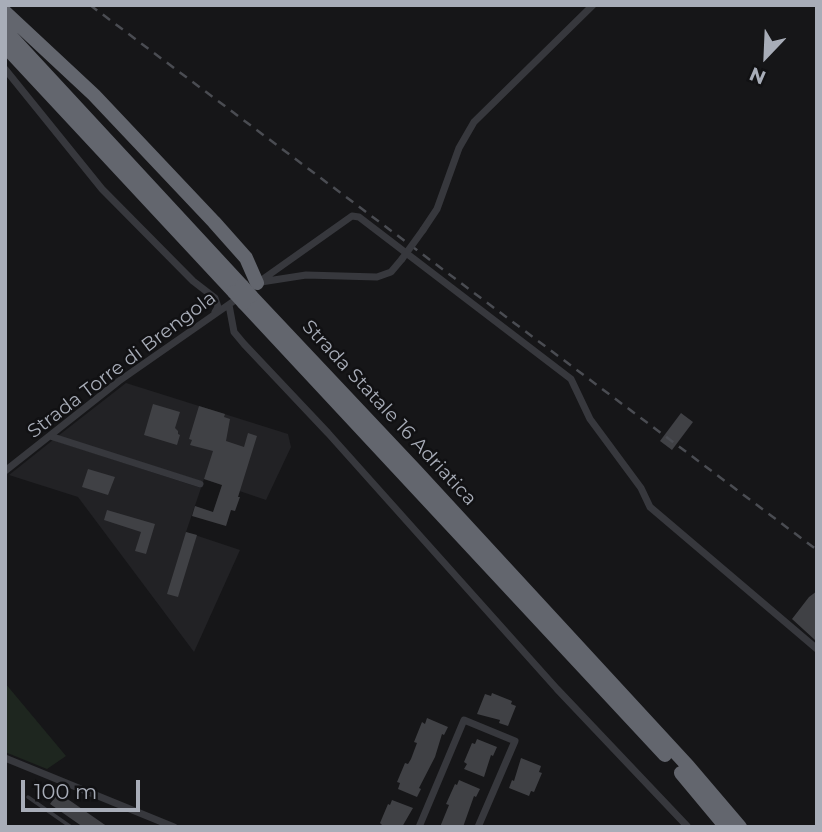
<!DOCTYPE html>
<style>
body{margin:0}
#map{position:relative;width:822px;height:832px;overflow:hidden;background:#161618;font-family:Montserrat,sans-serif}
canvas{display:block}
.frame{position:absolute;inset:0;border:7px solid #a8adb8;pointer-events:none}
.north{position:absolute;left:731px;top:21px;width:70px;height:70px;-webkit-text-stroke:5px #111113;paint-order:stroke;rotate:203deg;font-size:19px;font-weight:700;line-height:28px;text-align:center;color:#a8adb8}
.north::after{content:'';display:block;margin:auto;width:24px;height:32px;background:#a8adb8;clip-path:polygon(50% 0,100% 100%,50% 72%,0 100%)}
.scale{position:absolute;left:21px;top:780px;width:119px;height:32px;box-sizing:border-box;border:4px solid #a8adb8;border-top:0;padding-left:9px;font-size:21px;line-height:24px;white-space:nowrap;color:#a8adb8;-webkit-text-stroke:5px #111113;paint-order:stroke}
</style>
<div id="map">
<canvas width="822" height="832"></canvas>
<div class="frame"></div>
<div class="north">N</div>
<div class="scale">100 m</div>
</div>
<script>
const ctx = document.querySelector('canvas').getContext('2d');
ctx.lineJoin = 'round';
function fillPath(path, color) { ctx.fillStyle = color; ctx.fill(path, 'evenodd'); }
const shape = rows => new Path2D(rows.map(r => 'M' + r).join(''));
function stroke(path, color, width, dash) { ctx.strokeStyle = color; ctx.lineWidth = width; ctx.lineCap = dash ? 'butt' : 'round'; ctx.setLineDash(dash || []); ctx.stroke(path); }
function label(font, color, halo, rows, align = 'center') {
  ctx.font = font + ' Montserrat,sans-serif'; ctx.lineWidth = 5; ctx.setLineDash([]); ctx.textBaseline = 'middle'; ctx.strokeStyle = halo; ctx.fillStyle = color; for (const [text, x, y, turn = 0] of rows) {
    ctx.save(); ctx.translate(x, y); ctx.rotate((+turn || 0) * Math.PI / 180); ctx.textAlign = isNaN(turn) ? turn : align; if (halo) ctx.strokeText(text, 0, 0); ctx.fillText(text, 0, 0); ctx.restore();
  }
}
fillPath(shape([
 [126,383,288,434,291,447,266,500,204,479,203,482,58,436],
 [53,440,201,488,186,532,240,550,194,652,78,497,9,475]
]), '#222225');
fillPath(shape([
 [5,683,66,756,47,769,5,752]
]), '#1e261f');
fillPath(shape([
 [153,404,180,412,175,428,178,431,178,434,180,435,177,445,144,435],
 [199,406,225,414,224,417,230,419,226,441,244,447,248,433,257,436,238,497,240,497,235,511,231,510,226,526,192,516,195,506,213,512,222,485,204,479,213,451,190,445,192,440,189,439],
 [681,413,693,422,672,450,660,441],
 [88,469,115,477,108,495,82,487],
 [107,510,155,524,146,554,135,551,141,532,104,520],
 [186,532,197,535,178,597,167,594],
 [817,591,817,639,815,640,792,619,809,597],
 [492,693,512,701,511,704,516,706,508,726,499,723,500,720,477,714,485,694,491,696],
 [427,718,448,727,444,735,442,734,435,757,419,788,421,789,417,797,398,789,400,783,397,782,405,763,408,764,411,759,417,743,414,742,422,722,425,724],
 [477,739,497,747,493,756,491,755,484,777,464,769,467,764,464,762,472,743,475,744],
 [521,758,541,766,539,772,542,773,534,792,531,791,529,796,509,788,512,780,514,781],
 [459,780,480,789,476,797,474,796,463,827,440,827,449,805,446,804,455,784,457,785],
 [58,793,72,802,108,827,83,827,50,804],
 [392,800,413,808,402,827,382,827,382,825,380,823,388,804,390,805]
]), '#404145');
stroke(shape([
 [28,797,71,827]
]), '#37383d', 3.5);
stroke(shape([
 [5,69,102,189,193,281,215,298,218,307,215,312],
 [423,230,437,209,459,148,474,122,593,5],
 [261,282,306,275,377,277,391,272,402,259],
 [256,284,352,216,359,217,571,379,590,419,641,488,650,507,817,649],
 [229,305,234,332,244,344,328,433,557,689,687,826],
 [50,436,200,484],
 [5,471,119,381,241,296],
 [5,758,174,827],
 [419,827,464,720,515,741,478,827]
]), '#37383d', 7);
stroke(shape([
 [5,12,94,95,214,222,246,258,257,283],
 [5,30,242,286],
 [5,46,234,292],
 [251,296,416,471,688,766,740,827],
 [244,303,665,755],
 [681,773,726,827]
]), '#63666e', 14);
stroke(shape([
 [90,5,817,550]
]), '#4a4c52', 2.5, [9, 7]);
stroke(shape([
 [402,259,423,230]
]), '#37383d', 7);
stroke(shape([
 [242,286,251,296],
 [234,292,244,303]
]), '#63666e', 14);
label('19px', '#a8adb8', '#111113', [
 ["Strada Torre di Brengola",122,365,-37],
 ["Strada Statale 16 Adriatica",389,413,47]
]);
</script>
